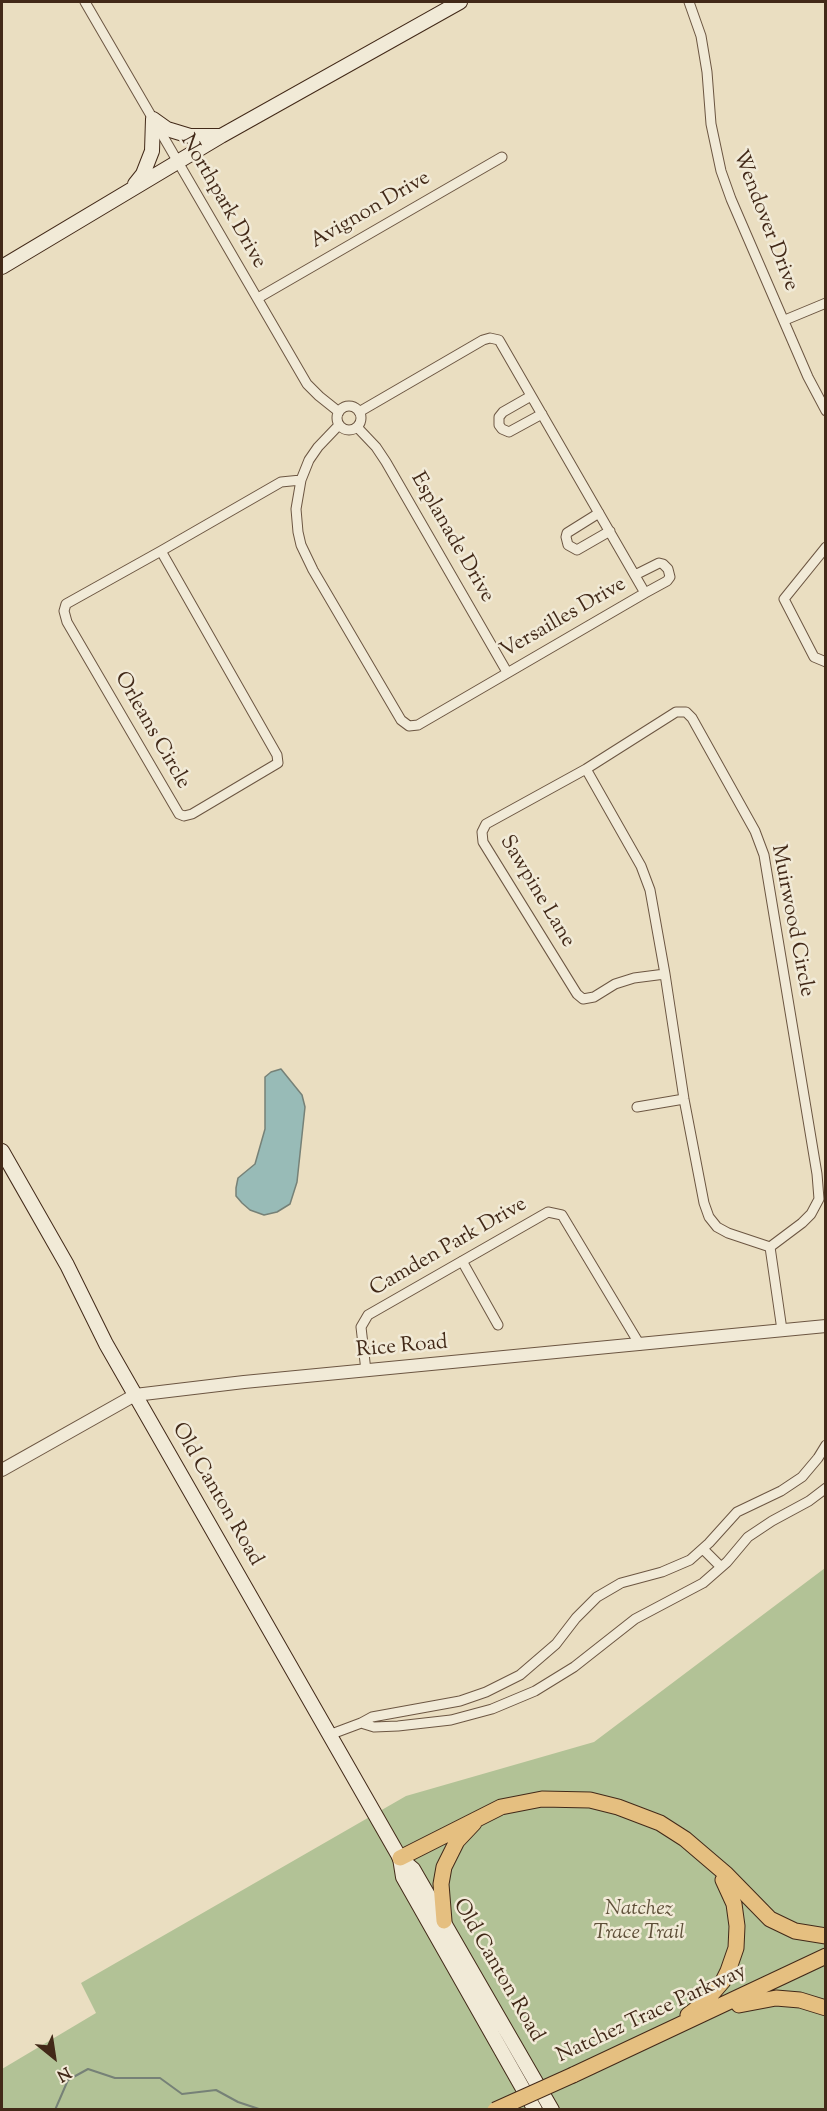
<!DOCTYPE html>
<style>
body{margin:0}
#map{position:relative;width:827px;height:2111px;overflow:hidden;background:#eadec1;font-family:"Sorts Mill Goudy",serif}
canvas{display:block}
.frame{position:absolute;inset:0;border:3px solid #422918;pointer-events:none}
.north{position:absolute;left:24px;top:2027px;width:60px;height:60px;-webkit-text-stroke:4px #f1ead7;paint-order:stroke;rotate:150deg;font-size:16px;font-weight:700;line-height:24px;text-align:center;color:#422918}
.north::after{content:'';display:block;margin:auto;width:21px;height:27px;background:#422918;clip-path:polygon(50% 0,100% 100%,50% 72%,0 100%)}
</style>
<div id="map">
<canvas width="827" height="2111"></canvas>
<div class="frame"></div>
<div class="north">N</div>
</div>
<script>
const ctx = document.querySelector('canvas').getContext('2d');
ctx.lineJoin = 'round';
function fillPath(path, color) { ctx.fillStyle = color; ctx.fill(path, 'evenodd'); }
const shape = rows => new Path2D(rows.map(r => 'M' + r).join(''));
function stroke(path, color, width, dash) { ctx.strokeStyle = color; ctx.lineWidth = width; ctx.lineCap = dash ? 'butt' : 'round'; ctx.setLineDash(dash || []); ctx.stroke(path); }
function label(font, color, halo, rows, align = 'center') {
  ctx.font = font + ' "Sorts Mill Goudy",serif'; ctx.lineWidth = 5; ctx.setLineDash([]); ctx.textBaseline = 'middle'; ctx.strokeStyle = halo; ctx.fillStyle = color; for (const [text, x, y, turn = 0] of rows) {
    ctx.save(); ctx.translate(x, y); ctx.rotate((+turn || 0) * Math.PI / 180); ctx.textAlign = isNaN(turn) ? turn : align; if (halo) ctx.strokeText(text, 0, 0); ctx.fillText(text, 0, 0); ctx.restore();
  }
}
fillPath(shape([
 [825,1568,825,2109,2,2110,2,2069,96,2013,81,1983,406,1796,594,1742]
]), '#b2c296');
const water = shape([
 [281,1069,302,1095,305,1107,297,1182,290,1204,277,1212,264,1215,250,1210,242,1203,236,1196,236,1188,238,1178,255,1164,265,1129,265,1077,271,1072,281,1069]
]);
fillPath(water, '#98bbb7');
stroke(water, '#768177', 1.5);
stroke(shape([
 [55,2110,68,2080,88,2069,115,2078,160,2078,182,2094,216,2090,238,2102,262,2110]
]), '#768177', 2);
const minor = shape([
 [85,2,307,384,319,396,339,412],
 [689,2,701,36,707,72,711,124,721,171,731,199,808,377,826,411],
 [258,298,502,157],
 [785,320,826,303],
 [531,396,503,412,499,417,499,425,502,429,509,432,542,414],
 '337 418a12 12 0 1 1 24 0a12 12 0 1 1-24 0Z',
 [339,425,318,447,309,460,301,480,296,509,298,532,301,545,313,570,401,720,409,726,418,725,645,593,499,340,490,338,483,340,359,412],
 [357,427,376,447,386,462,507,672],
 [599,513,567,533,566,537,568,545,577,550,610,531],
 [826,547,784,599,814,657,826,662],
 [161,551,277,755,278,763,192,814,184,816,179,814,67,622,64,611,66,604,161,551,281,482,301,480],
 [635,575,659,563,663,564,668,569,670,577,667,581,645,593],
 [586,769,641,866,650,890,665,974,684,1099,704,1203,709,1217,717,1227,728,1233,770,1247,802,1223,811,1214,819,1199,817,1174,764,855,755,831,692,718,686,712,676,712,586,769,486,824,482,832,483,842,577,994,583,999,594,997,615,984,634,978,665,974],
 [637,1107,684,1099],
 [770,1247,782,1330],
 [462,1261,498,1325],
 [366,1371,361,1327,368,1315,548,1212,562,1215,640,1345],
 [703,1549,721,1567],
 [361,1723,374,1727,398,1726,451,1720,492,1709,535,1691,574,1667,635,1619,703,1583,727,1562,748,1537,772,1521,809,1501,826,1488],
 [329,1735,361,1723,372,1717,460,1701,486,1692,520,1675,556,1644,576,1618,597,1597,621,1583,662,1572,690,1560,709,1543,737,1512,781,1491,802,1477,818,1458,826,1445]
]);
const tertiary = shape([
 [2,1470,135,1395,244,1382,826,1326]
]);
const secondary = shape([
 [153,119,167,129,190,136,219,136],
 [135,184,143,174,152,151,153,119],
 [2,267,221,136,460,2],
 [2,1151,67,1265,106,1344,400,1858,403,1877,535,2110],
 [400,1858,413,1869,552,2110]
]);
const primary = shape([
 [400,1858,501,1807,542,1799,590,1800,618,1807,660,1823,685,1839,726,1874,770,1919,795,1931,826,1936],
 [444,1921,441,1884,444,1867,457,1841,474,1823],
 [739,2005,776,1998,800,2000,826,2008],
 [688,2015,704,2003,723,1981,728,1971,736,1948,737,1926,734,1904,723,1880],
 [573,2075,826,1956]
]);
stroke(minor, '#6c5642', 11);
stroke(tertiary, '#6c5642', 14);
stroke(secondary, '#422918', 16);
stroke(primary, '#422918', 17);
stroke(minor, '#f1ead7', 9);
stroke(tertiary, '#f1ead7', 12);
stroke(secondary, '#f1ead7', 14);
stroke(primary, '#e5bf80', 15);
const primaryBridge = shape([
 [495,2110,573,2075]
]);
stroke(primaryBridge, '#422918', 17, []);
stroke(primaryBridge, '#e5bf80', 15);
label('21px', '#422918', '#f1ead7', [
 ["Northpark Drive",222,202,60],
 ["Avignon Drive",371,211,-30],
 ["Wendover Drive",764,221,69],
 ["Esplanade Drive",451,538,60],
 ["Versailles Drive",564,619,-30],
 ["Orleans Circle",151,731,60],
 ["Sawpine Lane",536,892,59],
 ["Muirwood Circle",791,921,79],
 ["Camden Park Drive",449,1248,-30],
 ["Rice Road",402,1348,-5],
 ["Old Canton Road",216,1495,60],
 ["Old Canton Road",497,1971,60],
 ["Natchez Trace Parkway",652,2015,-25]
]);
label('italic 21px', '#5e4f38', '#f1ead7', [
 ["Natchez",639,1910],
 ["Trace Trail",639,1934]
]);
</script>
